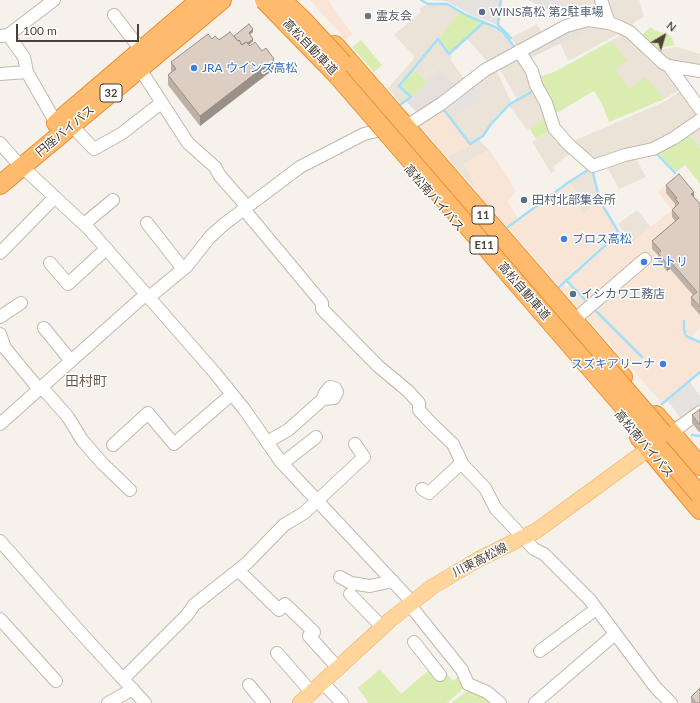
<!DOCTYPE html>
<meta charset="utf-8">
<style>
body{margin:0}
#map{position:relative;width:700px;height:703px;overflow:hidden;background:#f6f1eb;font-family:Lato,sans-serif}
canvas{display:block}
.north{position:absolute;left:644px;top:16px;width:40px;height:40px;-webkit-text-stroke:3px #fff;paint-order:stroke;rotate:38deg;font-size:11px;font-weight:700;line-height:16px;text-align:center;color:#4c4137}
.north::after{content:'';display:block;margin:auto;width:14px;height:18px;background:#4c4137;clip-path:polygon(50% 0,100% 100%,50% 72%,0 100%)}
.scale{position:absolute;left:16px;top:24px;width:123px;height:18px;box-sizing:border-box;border:2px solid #4c4137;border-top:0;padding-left:5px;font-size:12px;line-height:14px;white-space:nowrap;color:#4c4137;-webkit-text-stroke:3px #fff;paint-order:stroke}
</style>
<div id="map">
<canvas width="700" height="703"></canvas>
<div class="north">N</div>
<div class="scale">100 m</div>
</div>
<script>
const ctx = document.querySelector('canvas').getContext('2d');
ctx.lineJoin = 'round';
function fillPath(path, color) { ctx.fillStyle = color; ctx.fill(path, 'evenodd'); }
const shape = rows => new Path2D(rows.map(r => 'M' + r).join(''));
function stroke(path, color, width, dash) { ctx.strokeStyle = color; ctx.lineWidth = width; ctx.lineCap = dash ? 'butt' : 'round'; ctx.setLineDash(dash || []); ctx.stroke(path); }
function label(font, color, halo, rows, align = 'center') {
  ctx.font = font + ' Lato,"Noto Sans JP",sans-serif'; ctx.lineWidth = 3; ctx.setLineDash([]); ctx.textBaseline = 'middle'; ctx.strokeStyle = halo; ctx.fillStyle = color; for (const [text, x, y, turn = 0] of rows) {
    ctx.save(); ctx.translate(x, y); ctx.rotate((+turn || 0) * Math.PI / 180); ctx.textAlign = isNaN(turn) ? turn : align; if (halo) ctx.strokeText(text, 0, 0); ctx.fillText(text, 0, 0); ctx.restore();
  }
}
fillPath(shape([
 [556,0,598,0,602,14,591,11],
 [603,0,639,0,644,17,636,21,629,28,614,21],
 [428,4,446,4,460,12,398,86,410,97,401,104,388,88,413,60,414,56,394,35,421,12,420,8],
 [483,23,503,33,516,50,489,64,467,38],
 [537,24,543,35,519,48,511,38],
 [596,25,620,33,568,61,560,43],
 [624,33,666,70,682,88,665,99,645,78,629,89,615,69,626,59,611,41],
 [438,39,452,57,450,59,465,80,456,87,440,68,427,82,413,69],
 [677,47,700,54,700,68,678,64,656,54,664,49],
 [518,54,548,115,530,129,527,129,509,106,521,96,517,99,498,66],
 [495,68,512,103,491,124,483,135,470,144,443,106,450,100,485,95,476,79],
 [683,89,700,114,663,142,592,163,569,143,666,101],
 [700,122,700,148,688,131],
 [552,129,573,151,553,167,555,170,551,173,532,142],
 [479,140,489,150,464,164,480,194,447,157],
 [634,155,646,177,619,189,605,163],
 [591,169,600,201,584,214,577,206,584,201,569,183],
 [637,210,651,227,632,242,618,224]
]), '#ebe2d8');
fillPath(shape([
 [310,0,328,0,352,34,346,40],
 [442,107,470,146,447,157,417,123],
 [489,150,506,174,516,192,507,201,518,218,507,227,479,195,464,164],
 [676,175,700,200,700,327,692,337,686,332,686,322,683,322,683,328,687,337,700,343,700,370,662,403,560,287,563,284,567,288,570,285,586,300,567,280,619,234,629,244,672,210,658,192],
 [569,183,584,201,578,206,584,214,600,201,617,232,558,285,509,228]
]), '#f9e5d5');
fillPath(shape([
 [572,26,591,26,589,29,527,60,522,52],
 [440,68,456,87,419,115,406,101]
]), '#e6e0dc');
fillPath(shape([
 [460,12,482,23,450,53,438,38],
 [650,27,656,31,670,35,675,45,664,47,654,52,640,37],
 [361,40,382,65,374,72,352,47],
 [611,41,627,60,615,69,629,89,645,77,665,99,609,122,602,104,594,91,555,114,535,78,554,72],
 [413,69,427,82,411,97,399,86],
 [548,115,552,129,536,139,530,129],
 [688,131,700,148,700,184,685,165,676,172,658,153],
 [437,663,453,681,460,674,465,687,447,703,367,703,368,702,358,688,380,669,401,694],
 [470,689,495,703,451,703]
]), '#daedb1');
fillPath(shape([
 [431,0,501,0,498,25,469,14,446,1],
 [528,0,556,0,602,14,603,18,576,19,557,14],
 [476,79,485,95,460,112,450,100],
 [690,382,700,396,700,406,682,420,668,401]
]), '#e5e2df');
stroke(shape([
 [421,0,428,4,447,4,466,15,495,27,503,32,516,49],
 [501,0,498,25,511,38],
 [401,104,411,97,399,86,438,39,449,54,483,23],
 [442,107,470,144,483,136,491,124,510,104,535,90],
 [655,152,675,173],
 [592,169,600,201,619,233,629,243],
 [508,227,569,182,591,168],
 [566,280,588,303],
 [559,287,619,233],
 [593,308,642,357],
 [684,321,684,329,686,336,700,342],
 [662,404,700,372],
 [692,435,700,436]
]), '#a3e0f7', 2.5);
const minor = shape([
 [601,0,609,23],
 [114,15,141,50],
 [8,35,24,57,27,72,56,123],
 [0,36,8,35,54,0],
 [519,51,532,71,536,85,546,103,554,128,568,144,593,166,625,155,653,149,674,138,700,120],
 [669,66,700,109],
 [140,69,188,143,215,167,220,176,243,202,247,213,322,303,322,309,378,366,408,391,419,403,419,410,431,423,453,444,463,465,485,488,496,509,534,549,544,554,590,600,656,688,671,703],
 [0,74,27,72],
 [72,126,94,149,121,134,161,103],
 [0,143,14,159,89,229,215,373,244,409,281,462,412,602],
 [147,223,183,269],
 [84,224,113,200],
 [0,253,55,197],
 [50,263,68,284,106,249],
 [148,298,187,266,210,237,223,225,300,167,364,134,413,122,441,104,485,70,566,26,588,20,609,23,620,27,630,32,663,63,669,66,700,71],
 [0,317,21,303],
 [574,320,645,259],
 [44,328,71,361],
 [0,334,5,348,38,388,46,392,68,417,82,440,102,463,130,490],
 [0,424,145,295],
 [671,433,700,412],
 [267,442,288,430,323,399,325,393,330,387,335,388,337,392,334,398,323,399],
 [113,445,148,413,174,444,232,394],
 [283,463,316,437],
 [422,489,429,493,458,466,463,465],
 [0,541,80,632,145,703],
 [238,570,279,610,285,604,314,632,309,636,338,668],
 [340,577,351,583,370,586,393,581],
 [350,594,382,627],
 [409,604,462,670,468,684,487,692,500,703],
 [0,619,56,681],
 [414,642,440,675],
 [540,651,596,609],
 [277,653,312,693],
 [123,679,187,615,194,605,247,563,284,525,304,513,364,457,355,444],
 [323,683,342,703],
 [249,685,264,703],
 [108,703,133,689],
 [535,703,615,634]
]);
const major = shape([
 [300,703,390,620,432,587,479,559,536,531,658,442]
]);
const highway = shape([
 [335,45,623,377],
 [56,123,200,0],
 [0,185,222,0],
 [656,415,700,466],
 [639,437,700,510]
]);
stroke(minor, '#c3b8ac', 14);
stroke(major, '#eeb161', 16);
stroke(highway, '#eb8e30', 20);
stroke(minor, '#fff', 12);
stroke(major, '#ffd59b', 15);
stroke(highway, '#ffbb6d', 18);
const highwayBridge = shape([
 [264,0,337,75,700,495],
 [282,0,304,21,343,63],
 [607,368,663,433]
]);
stroke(highwayBridge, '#eb8e30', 20, []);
stroke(highwayBridge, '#ffbb6d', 18);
fillPath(shape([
 [253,32,250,34,253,41,249,45,274,69,200,126,168,85,168,75,171,72,171,62,212,39,219,40],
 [666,185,694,197,700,204,700,315,691,305,691,297,693,295,670,269,667,271,658,261,658,255,652,249,652,241,675,221,672,217,672,210,675,206,675,204,666,193],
 [700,409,700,432,699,432,692,423,692,415],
 [691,697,700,703,691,703]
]), '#bdb1a7');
fillPath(shape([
 [253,29,253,32,249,35,249,33],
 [253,39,253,41,243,50,243,48],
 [274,59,274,69,200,126,200,116],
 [694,192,694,199,691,194],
 [670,261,670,269,667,271,667,264]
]), '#9a9088');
const building = shape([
 [249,24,253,29,249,33,253,39,248,43,246,42,242,45,239,40,238,41,234,36,249,24],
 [230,32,238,41,239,40,242,45,246,42,250,46,255,42,262,51,266,48,274,59,200,116,168,75,176,69,171,62,208,34,212,39,215,36,219,40,230,32],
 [679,174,694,192,691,194,700,204,700,307,691,297,697,292,670,261,667,264,658,253,661,251,652,241,679,218,672,210,679,203,675,199,677,198,666,185,679,174],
 [700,409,700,424,699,424,692,415,700,409],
 [700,688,700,703,696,703,691,697,700,688]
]);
fillPath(building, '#dccec2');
stroke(building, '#9a9088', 1);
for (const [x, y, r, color] of [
 [482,12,4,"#5c6f8a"],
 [368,16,4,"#6b7280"],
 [194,68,4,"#3f7fe0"],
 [524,200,4,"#5c6f8a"],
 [564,239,4,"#3f7fe0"],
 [644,262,4,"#3f7fe0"],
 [573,294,4,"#5c6f8a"],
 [663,364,4,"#3f7fe0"]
]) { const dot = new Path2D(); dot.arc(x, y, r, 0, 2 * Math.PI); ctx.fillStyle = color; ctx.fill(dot); stroke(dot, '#fff', 1.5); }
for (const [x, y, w] of [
 [111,93,22],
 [483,215,22],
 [484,245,28]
]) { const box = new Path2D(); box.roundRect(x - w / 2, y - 9, w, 18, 3); ctx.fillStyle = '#fff'; ctx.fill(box); stroke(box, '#4c4137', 1); }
label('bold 11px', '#4c4137', null, [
 ["32",111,93],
 ["11",483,215],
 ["E11",484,245]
]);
label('12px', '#4e5e75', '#fff', [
 ["WINS高松 第2駐車場",490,12],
 ["田村北部集会所",532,200],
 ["イシカワ工務店",581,294]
], 'left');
label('12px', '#5b616d', '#fff', [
 ["霊友会",376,16]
], 'left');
label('12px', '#4c4137', '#fff', [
 ["高松自動車道",310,47,46],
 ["円座バイパス",65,131,-40],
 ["高松南バイパス",434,198,49],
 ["高松自動車道",524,291,49],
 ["高松南バイパス",644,444,50],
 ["川東高松線",480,560,-27]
]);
label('12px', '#366cbe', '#fff', [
 ["JRA ウインズ高松",202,68],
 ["ブロス高松",572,239],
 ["ニトリ",652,262],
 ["スズキアリーナ",655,364,"right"]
], 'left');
label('14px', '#6f5d4e', '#fff', [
 ["田村町",86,381]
]);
</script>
